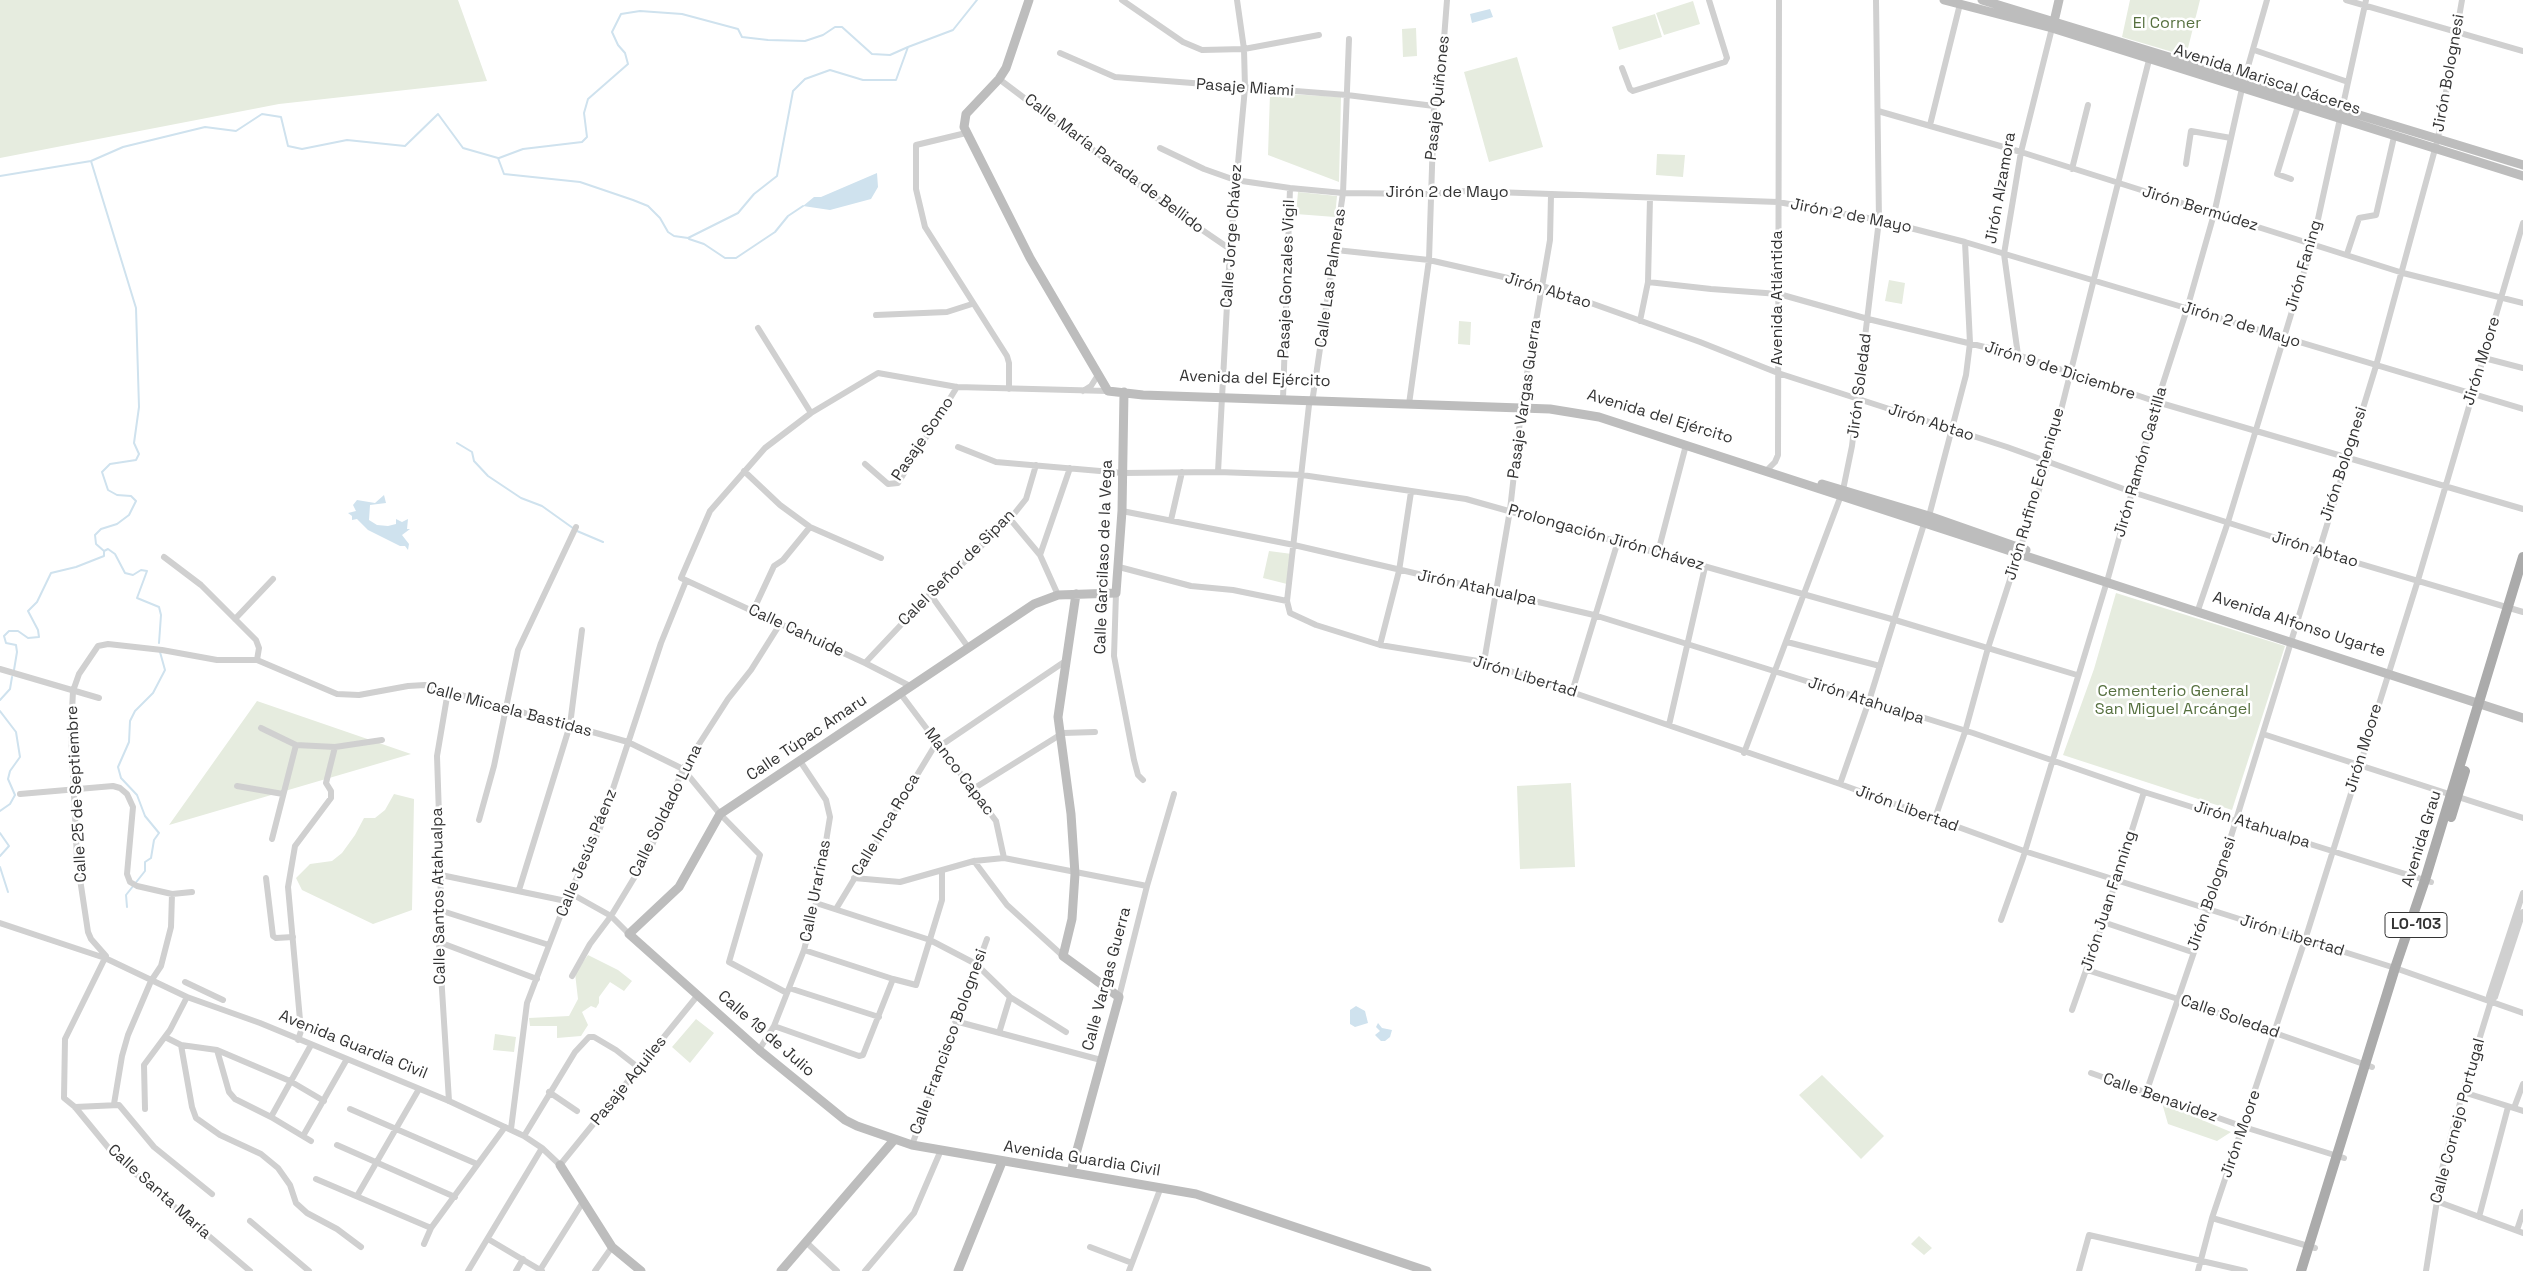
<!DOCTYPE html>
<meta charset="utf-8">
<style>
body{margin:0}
canvas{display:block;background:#fff}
</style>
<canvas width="2523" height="1271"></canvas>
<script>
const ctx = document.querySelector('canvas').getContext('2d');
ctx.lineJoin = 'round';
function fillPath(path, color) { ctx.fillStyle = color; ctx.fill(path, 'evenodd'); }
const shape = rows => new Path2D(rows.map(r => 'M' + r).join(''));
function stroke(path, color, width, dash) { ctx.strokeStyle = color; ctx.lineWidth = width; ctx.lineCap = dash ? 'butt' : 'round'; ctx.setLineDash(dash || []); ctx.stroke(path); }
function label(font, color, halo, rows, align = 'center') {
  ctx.font = font + ' "Space Grotesk",sans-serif'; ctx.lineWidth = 5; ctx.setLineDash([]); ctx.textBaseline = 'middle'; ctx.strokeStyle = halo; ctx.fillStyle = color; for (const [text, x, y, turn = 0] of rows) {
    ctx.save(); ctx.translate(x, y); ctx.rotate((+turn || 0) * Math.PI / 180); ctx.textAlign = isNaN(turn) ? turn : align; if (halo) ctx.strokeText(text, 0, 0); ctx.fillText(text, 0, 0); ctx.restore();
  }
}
fillPath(shape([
 [0,0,458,0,487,81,279,104,0,158],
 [2130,0,2200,0,2186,56,2122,37],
 [1693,1,1700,24,1664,35,1656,13],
 [1655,14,1662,37,1619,50,1612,27],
 [1416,28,1417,56,1403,57,1402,29],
 [1517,57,1543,147,1489,162,1464,72],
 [1270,93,1341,97,1339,182,1268,155],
 [1657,154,1685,155,1683,177,1656,175],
 [1298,192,1337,196,1335,217,1296,214],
 [1889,280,1905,283,1902,304,1885,301],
 [1459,321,1471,322,1470,345,1458,344],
 [1269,551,1292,554,1287,584,1263,578],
 [2116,593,2285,646,2232,810,2063,755,2094,669],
 [257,701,411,754,169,825],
 [1571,783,1575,867,1520,869,1517,786],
 [394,794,414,799,412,910,373,924,302,890,296,878,310,864,332,861,342,853,355,835,364,818,375,818,385,810],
 [588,955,618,970,632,981,624,991,610,982,599,997,599,1003,596,1008,591,1006,582,1012,588,1025,581,1036,557,1038,557,1026,530,1026,529,1018,569,1016,578,999,575,973],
 [696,1019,714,1033,690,1063,672,1047],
 [495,1034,516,1037,514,1052,493,1050],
 [1822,1075,1884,1136,1861,1159,1799,1095],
 [2162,1103,2178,1110,2231,1132,2217,1141,2168,1124],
 [1919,1236,1932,1248,1924,1255,1911,1244]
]), '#e6ecdf');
fillPath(shape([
 [1490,9,1493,17,1472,23,1470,14],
 [877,173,878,187,871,199,830,210,803,206,814,197,821,197],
 [384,495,386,503,370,505,369,520,377,525,388,526,396,524,396,519,402,522,408,519,407,529,410,529,402,535,409,544,408,550,405,546,400,546,368,530,357,519,352,520,352,516,348,513,356,511,353,505,357,500,375,503],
 [1356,1006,1365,1011,1368,1023,1355,1027,1350,1024,1350,1010],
 [1378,1023,1382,1028,1392,1030,1390,1037,1385,1041,1381,1041,1375,1035,1380,1031,1376,1027]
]), '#cfe2ee');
stroke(shape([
 [499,158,523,149,582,142,587,137,584,113,588,99,628,64,625,53,618,45,612,32,621,14,640,11,682,14,738,29,742,37,768,40,805,41,823,35,835,27,842,27,872,54,890,55,908,47],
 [0,176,91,161,123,147,205,127,236,131,262,114,281,117,288,146,302,149,347,140,405,146,438,114,463,148,498,158,504,174,580,182,633,200,648,206,660,218,668,232,674,236,688,238,738,213,754,194,777,176,793,91,805,79,830,70,863,80,896,80,908,47,953,30,977,0],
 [689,239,704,244,725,258,736,258,775,232,788,216,803,206],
 [457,443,472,452,474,461,488,476,521,498,542,506,577,531,603,542],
 [104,551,108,549,115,554,125,573,133,575,141,570,147,571,137,598,159,607,161,615,159,643],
 [14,670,17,652,16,645,6,643,4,636,9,631,18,631,28,638,39,637,38,630,28,611,37,602,51,573,76,567,104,556,104,551,96,544,95,535,101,529,117,524,129,515,136,501,131,496,117,495,108,490,102,472,110,464,136,460,139,454,134,443,139,407,136,308,91,161],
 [0,700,10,689,12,677],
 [0,711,16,732,20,757,10,771,8,779,15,795,10,804,0,811],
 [0,833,9,846,0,856],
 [0,867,8,892],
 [127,907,126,895,145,871,145,862,151,858,154,840,159,833,145,816,137,795,121,778,118,767,129,742,130,721,135,711,153,693,165,670,160,652]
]), '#cfe2ee', 2);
stroke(shape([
 [1122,0,1183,42,1202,50,1244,49,1319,35],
 [2346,0,2523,51],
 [1349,39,1343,193,1313,396,1309,405,1287,601,1290,613,1316,625,1380,645,1484,662,1840,784,2024,851,2395,968,2523,1013],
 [2254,50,2348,82],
 [1060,53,1115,77,1347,95,1434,106],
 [1622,68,1630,89,1633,91,1725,62,1727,58,1709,0],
 [999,79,1170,208,1230,249],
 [1878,111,2021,152,2403,273,2523,303],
 [1930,125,1960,4],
 [966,133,916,145,916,189,925,227,1007,356,1009,363,1009,389],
 [1160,148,1204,169,1235,180,1290,188,1343,193,1430,194,1466,191,1778,202,1879,220,1965,242,2523,409],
 [2186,164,2191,131,2231,138],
 [2072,169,2088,105],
 [2291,179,2277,174,2298,106],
 [1336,250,1429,260,1543,286,1700,342,1778,373,2007,447,2132,492,2317,551,2523,612],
 [2347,254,2359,218,2376,215,2394,137],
 [1648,282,1711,289,1779,294,1868,319,2018,355,2157,402,2523,509],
 [876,315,947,312,972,304],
 [1640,321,1648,282,1650,198],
 [758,328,811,413],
 [2018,355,2004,254,2021,152,2052,28],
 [2484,358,2523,368],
 [1083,391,1091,386,1098,375],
 [1283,399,1290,188],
 [1409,404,1429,260,1434,106,1442,65,1447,0],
 [958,447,996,462,1123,473,1218,472,1302,475,1466,499,1895,620,2077,675],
 [865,464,888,484,898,483,957,387],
 [744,471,780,505,810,527,881,558],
 [1766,471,1775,462,1778,455,1779,0],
 [1218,472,1230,249,1245,88,1244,49,1237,0],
 [1122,511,1294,545,1594,615,1973,733,2144,792,2431,882],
 [1010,519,1040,555,1058,595],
 [1171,520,1182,472],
 [1658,552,1686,445],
 [1040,555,1070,468],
 [164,557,201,585,256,640,259,648,257,660],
 [1119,567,1191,586,1233,590,1287,601],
 [1116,593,1114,656,1134,760,1138,775,1143,780],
 [930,594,968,647],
 [753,611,774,566,783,560,810,527],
 [2197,613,2228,522,2313,242,2366,0],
 [235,619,273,579],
 [1787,642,1880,666],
 [1380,645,1399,571,1411,492],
 [1484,662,1510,510,1522,403,1550,240,1551,195],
 [865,663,930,594,1010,519,1026,499,1036,465],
 [0,669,99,698],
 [910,686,865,663,681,578,710,511,765,448,811,413,878,373,957,387,1108,391],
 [448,691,437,756,441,875,439,942,449,1101],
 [1572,692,1618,541],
 [900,693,996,821,1004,858],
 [1669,725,1705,567],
 [261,728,296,745,335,747,382,740],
 [2263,734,2523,818],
 [940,746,1067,660],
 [1744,753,1843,490,1852,446,1879,220,1876,0],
 [1840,784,1869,701,1924,524,1929,516,1966,375,1970,343,1965,242],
 [237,786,283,794],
 [973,789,1063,733,1095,732],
 [20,794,113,786,120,788,127,794,133,807,127,874,130,882,137,886,172,894,192,892],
 [1935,818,1965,732,1988,648,2048,462,2150,56],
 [479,820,494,766,518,650,576,527],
 [272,839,296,745],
 [974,861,1007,905,1063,956],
 [441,875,566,901],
 [266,878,273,936,276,938,293,937],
 [854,878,900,882,974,861,1004,858,1147,886],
 [519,890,570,725,582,630],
 [570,893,611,916,629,934],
 [816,903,930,940,976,964,1010,997,1066,1032],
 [836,909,937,742],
 [439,910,549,945],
 [2001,920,2023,858,2108,578,2157,402,2187,309,2214,214,2243,84,2267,0],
 [2103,922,2192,952],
 [0,923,105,958,187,997,260,1023,449,1101,524,1136,542,1148,560,1165,698,995],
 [439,942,537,979],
 [804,950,893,979],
 [2087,970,2178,999,2372,1067],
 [572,976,590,944,611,916,648,855,683,769,728,699,751,670,780,624],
 [185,982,223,1000],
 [789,988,879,1017],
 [1119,997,1147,886,1174,794],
 [2491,1001,2489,996,2523,893],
 [2072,1010,2103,922,2144,792],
 [955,1021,1101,1060],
 [774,1026,859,1056,863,1055,893,979,916,985,942,900,942,871],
 [999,1033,1010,997],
 [165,1037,181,1045,217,1050,290,1081,324,1101],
 [298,1040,301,1031,288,887,295,846,331,798,331,791,326,783,335,747],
 [181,1045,192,1107,196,1118,220,1135,261,1154,278,1168,290,1185,296,1203,307,1213,337,1229,361,1247],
 [217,1050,229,1092,235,1099,271,1117,311,1141],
 [759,1050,774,1026,804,950,816,903,830,817,826,800,800,761],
 [2091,1073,2244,1127,2344,1158],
 [549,1092,577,1111],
 [2463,1092,2523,1111],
 [2146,1093,2208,911,2376,366,2438,138,2462,0],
 [114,1104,122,1056,128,1035,151,981,161,966,171,927,172,894],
 [75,1107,119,1105,154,1147,212,1194],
 [2514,1108,2523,1084],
 [145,1109,144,1065,170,1030,187,997],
 [350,1109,477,1164],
 [271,1117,311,1045],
 [511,1129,527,1003,566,901,600,828,661,643,686,581],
 [303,1136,347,1059],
 [524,1136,575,1052,589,1037,594,1037,616,1050,639,1068],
 [337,1145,455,1197],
 [912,1145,987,939],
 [316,1179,431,1228],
 [357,1196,419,1089],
 [2436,1201,2523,1233],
 [2479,1217,2508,1107],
 [2212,1218,2315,1248],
 [250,1221,309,1271],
 [2517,1230,2523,1212],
 [488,1239,542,1271],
 [807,1243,837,1271],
 [424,1244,431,1228,505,1127],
 [1090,1247,1132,1263],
 [540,1270,583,1202],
 [250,1271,116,1157,75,1107,64,1098,65,1039,106,956,91,939,88,932,77,859,71,731,73,691,79,674,98,646,108,644,162,650,217,660,257,660,337,694,359,695,408,686,425,685,628,742,683,769,720,814,760,855,729,962,787,993],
 [468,1271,542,1148],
 [516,1271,523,1259],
 [595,1271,612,1247],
 [865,1271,914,1213,941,1150],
 [1129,1271,1161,1187],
 [2079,1271,2089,1235,2245,1271],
 [2198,1271,2212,1218,2305,940,2418,580,2523,223],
 [2426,1271,2442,1169,2463,1092,2491,1001,2495,997,2523,912]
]), '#d0d0d0', 6);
stroke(shape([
 [1029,0,1006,68,999,79,966,114,964,127,1030,258,1108,391,1143,395,1550,409,1599,417,2523,718],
 [1944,0,2052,28,2523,176],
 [1982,0,2523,165],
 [2053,26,2059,0],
 [1124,392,1122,511,1116,593,1058,595,1034,604,720,814,679,887,629,934,759,1050,845,1120,857,1126,912,1145,1196,1194,1427,1271],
 [1822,484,1929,516,2026,550],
 [560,1165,612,1247,641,1271],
 [1071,1172,1119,997,1063,956,1072,919,1075,874,1071,814,1058,717,1076,594],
 [781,1271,894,1140],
 [958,1271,1002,1162]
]), '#bdbdbd', 9);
stroke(shape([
 [2451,817,2465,771],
 [2301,1271,2395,968,2425,880,2523,557]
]), '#ababab', 10);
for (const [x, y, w] of [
 [2416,925,62]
]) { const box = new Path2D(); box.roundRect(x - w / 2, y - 12.5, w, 25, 4); ctx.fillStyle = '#fff'; ctx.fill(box); stroke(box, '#333', 1); }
label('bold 15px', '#333', null, [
 ["LO-103",2416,925]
]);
label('16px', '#56703f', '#fff', [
 ["El Corner",2167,24],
 ["Cementerio General",2173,692],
 ["San Miguel Arcángel",2173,710]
]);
label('16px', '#333', '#fff', [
 ["Jirón Bolognesi",2449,73,-80],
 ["Avenida Mariscal Cáceres",2267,80,18],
 ["Pasaje Miami",1245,88,4],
 ["Pasaje Quiñones",1438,98,-84],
 ["Calle María Parada de Bellido",1114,164,37],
 ["Jirón Alzamora",2001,188,-80],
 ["Jirón 2 de Mayo",1447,193],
 ["Jirón Bermúdez",2200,209,17],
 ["Jirón 2 de Mayo",1851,216,11],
 ["Calle Jorge Chávez",1232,236,-86],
 ["Jirón Faning",2304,266,-74],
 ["Calle Las Palmeras",1331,278,-82],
 ["Pasaje Gonzales Vigil",1287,279,-88],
 ["Jirón Abtao",1548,291,17],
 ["Avenida Atlántida",1778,298,-90],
 ["Jirón 2 de Mayo",2241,325,17],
 ["Jirón Moore",2482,361,-73],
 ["Jirón 9 de Diciembre",2060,371,18],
 ["Avenida del Ejército",1255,379,2],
 ["Jirón Soledad",1860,386,-83],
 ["Pasaje Vargas Guerra",1525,399,-82],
 ["Avenida del Ejército",1660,417,17],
 ["Jirón Abtao",1931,423,18],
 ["Pasaje Somo",923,439,-56],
 ["Jirón Ramón Castilla",2141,462,-74],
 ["Jirón Bolognesi",2344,464,-72],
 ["Jirón Rufino Echenique",2035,494,-74],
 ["Prolongación Jirón Chávez",1606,538,16],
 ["Jirón Abtao",2315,550,17],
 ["Calle Garcilaso de la Vega",1104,557,-88],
 ["Calel Señor de Sipan",957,568,-45],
 ["Jirón Atahualpa",1477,588,12],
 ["Avenida Alfonso Ugarte",2299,625,18],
 ["Calle Cahuide",796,631,25],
 ["Jirón Libertad",1525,677,17],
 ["Jirón Atahualpa",1866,701,18],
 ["Calle Micaela Bastidas",509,710,15],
 ["Calle Túpac Amaru",807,738,-34],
 ["Jirón Moore",2364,748,-73],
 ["Manco Capac",959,772,53],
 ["Calle 25 de Septiembre",77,794,-93],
 ["Jirón Libertad",1907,809,20],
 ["Calle Soldado Luna",666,811,-64],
 ["Calle Inca Roca",886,825,-59],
 ["Jirón Atahualpa",2252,825,18],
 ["Avenida Grau",2422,839,-73],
 ["Calle Jesús Páenz",587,853,-68],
 ["Calle Urarinas",816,891,-79],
 ["Jirón Bolognesi",2212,894,-71],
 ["Calle Santos Atahualpa",439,896,-91],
 ["Jirón Juan Fanning",2109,901,-72],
 ["Jirón Libertad",2292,936,17],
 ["Calle Vargas Guerra",1107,979,-75],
 ["Calle Soledad",2230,1017,19],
 ["Calle 19 de Julio",766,1034,41],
 ["Calle Francisco Bolognesi",949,1042,-70],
 ["Avenida Guardia Civil",353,1045,22],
 ["Pasaje Aquiles",629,1081,-51],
 ["Calle Benavidez",2160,1098,19],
 ["Calle Cornejo Portugal",2458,1121,-75],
 ["Jirón Moore",2241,1134,-71],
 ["Avenida Guardia Civil",1082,1159,9],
 ["Calle Santa María",159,1192,42]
]);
</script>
